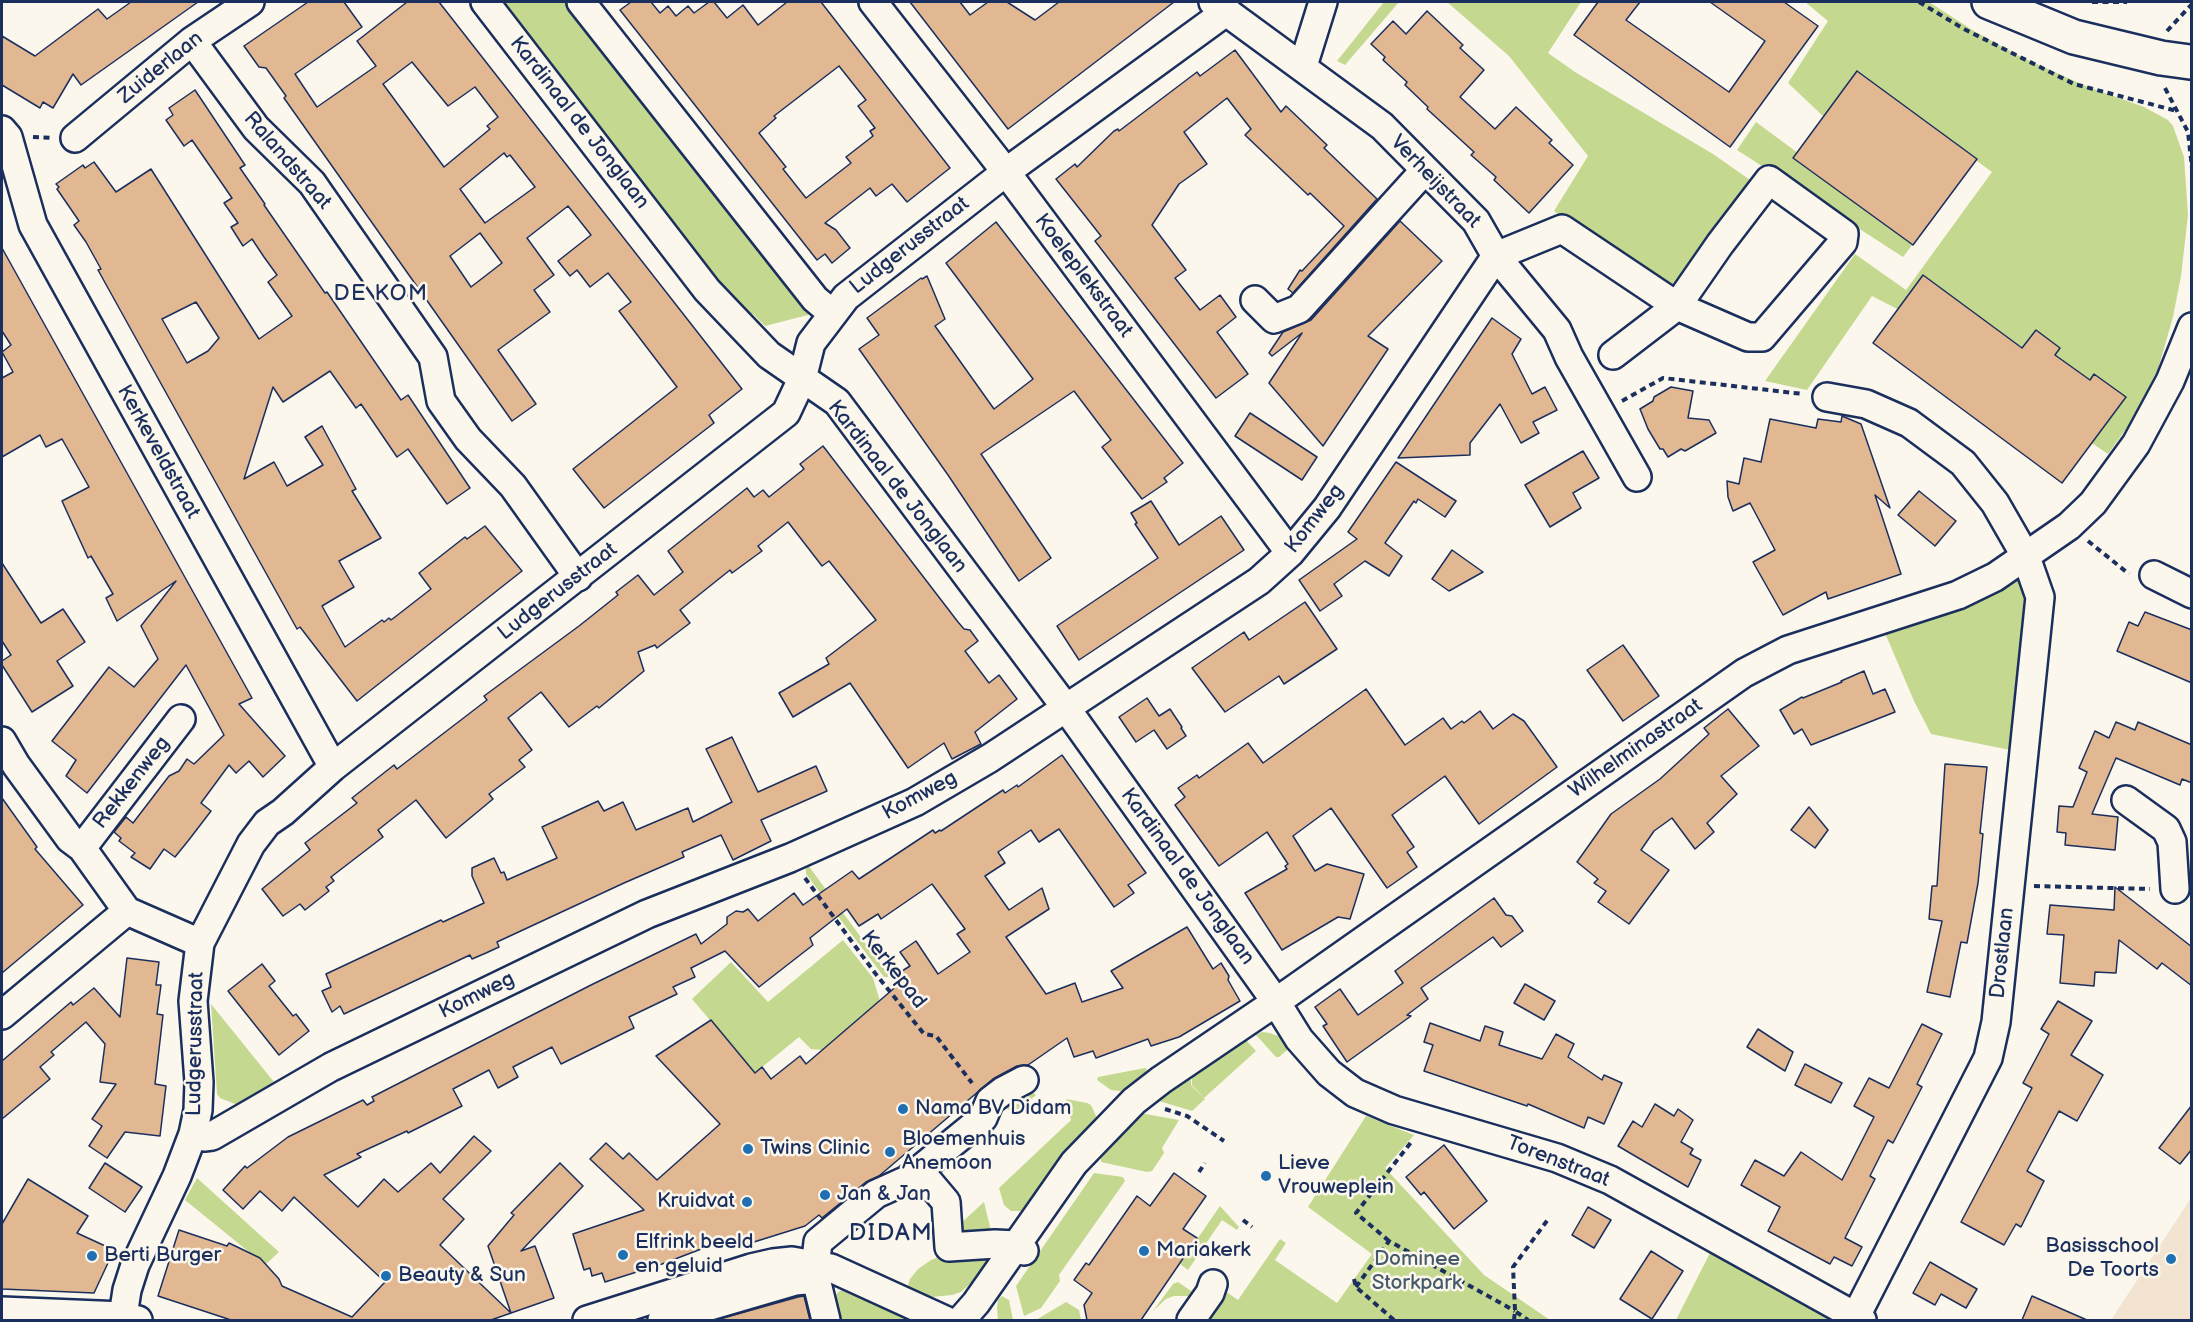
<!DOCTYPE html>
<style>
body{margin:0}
#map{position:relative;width:2193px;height:1322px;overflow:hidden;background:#fbf7ec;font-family:"Balsamiq Sans",sans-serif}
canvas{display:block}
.frame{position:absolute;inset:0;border:3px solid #1b2f5e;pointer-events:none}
</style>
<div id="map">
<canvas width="2193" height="1322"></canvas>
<div class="frame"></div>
</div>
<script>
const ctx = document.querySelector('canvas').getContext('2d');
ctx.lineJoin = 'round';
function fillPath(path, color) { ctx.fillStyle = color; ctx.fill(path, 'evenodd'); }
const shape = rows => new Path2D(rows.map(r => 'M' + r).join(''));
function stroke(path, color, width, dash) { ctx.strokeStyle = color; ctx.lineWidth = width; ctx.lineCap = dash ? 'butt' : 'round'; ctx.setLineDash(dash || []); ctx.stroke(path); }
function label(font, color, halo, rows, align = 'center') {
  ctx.font = font + ' "Balsamiq Sans",sans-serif'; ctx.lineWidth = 5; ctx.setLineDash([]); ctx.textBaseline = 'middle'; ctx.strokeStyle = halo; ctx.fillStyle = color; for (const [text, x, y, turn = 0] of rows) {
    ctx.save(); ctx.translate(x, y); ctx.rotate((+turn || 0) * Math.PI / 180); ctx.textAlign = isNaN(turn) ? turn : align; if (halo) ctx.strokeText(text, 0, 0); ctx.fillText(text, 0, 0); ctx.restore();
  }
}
fillPath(shape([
 [2191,1198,2191,1320,2111,1320]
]), '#f3e4d1');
fillPath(shape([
 [495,2,566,2,572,8,573,14,810,313,808,315,765,326,753,314,748,318,726,296],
 [1384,2,1399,2,1345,65,1337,61],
 [1447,2,1581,2,1548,53,1575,72,1713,154,1753,182,1670,293,1554,211,1588,156,1509,56],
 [1805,2,1929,2,1974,31,2021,57,2088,87,2144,107,2168,120,2173,126,2184,157,2188,215,2181,276,2173,317,2158,369,2131,422,2108,454,2080,435,1959,341,1872,296,1807,390,1765,381,1855,254,1906,290,1992,172,1857,73,1824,117,1788,83,1828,21],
 [1756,122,1798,153,1913,244,1903,257,1737,150],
 [2020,573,2025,578,2015,751,1931,734,1914,701,1882,626],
 [808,865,890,977,884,977,806,874,806,868],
 [843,940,873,978,880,1001,822,1050,811,1049,799,1037,755,1073,692,999,731,962,768,1002],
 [211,1004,274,1082,239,1104,235,1104,220,1098,217,1094],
 [1262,1032,1270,1033,1281,1037,1288,1046,1287,1050,1279,1057,1276,1057,1256,1035],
 [1246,1040,1256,1051,1204,1098,1192,1085,1192,1077],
 [1145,1068,1147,1069,1145,1075,1126,1090,1121,1091,1111,1090,1097,1080,1098,1077],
 [1191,1076,1191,1085,1205,1099,1192,1111,1159,1101,1159,1097],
 [1030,1089,1036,1095,1015,1113,1000,1105],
 [1066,1099,1087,1103,1091,1105,1096,1116,1095,1121,1060,1158,1026,1208,1021,1211,1011,1211,1004,1205,999,1188,1071,1120],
 [1140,1113,1179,1120,1162,1148,1164,1153,1152,1171,1147,1172,1101,1162,1101,1154],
 [1366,1116,1414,1135,1385,1168,1484,1275,1550,1320,1200,1320,1222,1289,1238,1300,1280,1239,1286,1243,1275,1260,1337,1303,1372,1254,1308,1207],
 [1094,1173,1123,1177,1125,1181,1059,1275,1060,1281,1041,1308,1024,1316,1016,1286],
 [197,1178,279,1252,265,1265,185,1200],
 [984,1202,991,1231,961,1240,960,1224],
 [1220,1206,1239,1227,1237,1230,1222,1220,1188,1270,1180,1264],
 [1714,1245,1817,1301,1832,1320,1676,1320],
 [942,1256,991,1256,973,1281,961,1292,952,1295,932,1297,922,1295,907,1288,910,1279,918,1269,931,1260],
 [1178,1282,1194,1293,1193,1296,1174,1296,1166,1299,1153,1311,1173,1284],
 [845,1289,849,1290,912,1320,837,1320,834,1298,838,1292],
 [1002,1296,1009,1300,1013,1320,998,1320,997,1308,998,1300],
 [1066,1302,1079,1310,1081,1320,1036,1320]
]), '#c4d98f');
const building = shape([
 [131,2,198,2,81,85,73,74,53,108,43,102,40,108,2,85,2,36,35,56,98,9,107,19,131,2],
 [308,2,344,2,362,27,295,74,317,107,376,66,357,41,407,2,439,2,742,389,709,415,714,423,604,508,573,469,677,387,619,311,631,302,608,273,590,287,577,270,570,276,558,261,591,235,568,206,527,238,554,275,534,290,550,312,498,350,536,404,512,421,284,98,286,96,266,68,259,67,244,46,308,2],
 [412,62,448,106,475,87,498,117,487,126,490,129,444,167,383,84,412,62],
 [504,153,507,157,510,155,535,187,485,223,460,189,504,153],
 [480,233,502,263,471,287,450,256,480,233],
 [631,2,651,2,660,13,668,6,676,16,688,6,694,13,709,2,714,2,727,18,743,5,758,25,787,2,821,2,950,168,907,202,892,184,876,196,870,188,825,223,836,230,850,248,832,263,825,254,817,260,620,10,631,2],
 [839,66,866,100,858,106,875,128,870,131,873,136,846,157,851,163,806,198,783,169,786,167,759,133,776,118,774,116,839,66],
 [910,2,960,2,970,15,988,2,1007,2,1035,20,1059,2,1174,2,1008,129,910,2],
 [1598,2,1640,2,1626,20,1729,92,1765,41,1710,2,1784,2,1818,26,1730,147,1574,35,1598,2],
 [1427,11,1463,45,1460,48,1484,70,1460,97,1495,129,1516,107,1552,140,1549,143,1573,165,1529,213,1494,180,1496,177,1471,155,1474,152,1427,109,1428,107,1405,85,1407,82,1383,60,1385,57,1371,44,1393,21,1406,34,1427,11],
 [1235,50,1281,112,1286,106,1327,145,1324,148,1377,199,1293,293,1288,289,1300,270,1302,271,1344,226,1310,193,1308,195,1245,135,1251,129,1227,98,1184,132,1207,164,1179,184,1152,225,1186,270,1175,278,1200,310,1220,295,1236,317,1217,332,1248,374,1216,398,1095,241,1101,236,1056,179,1075,164,1077,167,1114,131,1118,129,1119,131,1197,72,1200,76,1235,50],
 [1857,71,1977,159,1913,245,1793,158,1857,71],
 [195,90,245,165,240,168,265,204,264,205,325,293,327,292,401,400,408,395,470,488,447,504,408,449,397,457,361,404,356,408,330,371,283,402,273,387,244,479,274,462,287,486,323,465,305,437,322,426,356,489,352,491,381,538,339,561,354,587,322,606,345,647,382,620,384,622,389,618,391,620,395,617,431,589,419,573,465,537,467,539,485,526,522,571,357,701,300,627,297,629,292,620,98,270,101,269,86,242,74,225,79,221,57,189,59,187,56,184,83,165,85,168,94,162,116,192,151,169,259,339,292,316,268,282,277,275,264,257,252,239,243,246,231,227,238,223,224,203,232,198,192,140,184,146,166,120,173,115,169,108,195,90],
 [196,302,219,338,208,351,187,363,162,319,196,302],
 [1400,221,1442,261,1368,336,1388,349,1323,446,1269,383,1302,333,1272,356,1269,353,1283,332,1311,320,1400,221],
 [996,222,1183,463,1164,478,1167,482,1142,499,1102,447,1111,440,1074,391,981,454,1051,558,1019,581,948,475,859,349,879,335,867,318,921,278,922,279,927,276,945,319,935,326,994,409,1033,379,946,263,996,222],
 [2,248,252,698,239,704,285,756,263,777,249,761,236,773,229,765,201,803,211,811,188,841,175,857,164,849,150,869,131,857,135,853,119,841,121,838,114,832,126,817,133,823,169,776,179,771,187,759,194,764,224,735,186,665,87,793,66,776,76,760,52,741,109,667,134,687,158,659,141,626,176,581,117,621,106,598,113,594,91,556,88,558,62,501,89,487,62,439,46,447,40,435,2,457,2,378,13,372,2,352,11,345,2,331,2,248],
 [1923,275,2022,348,2036,330,2060,348,2055,355,2090,380,2094,374,2126,397,2062,483,1873,343,1923,275],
 [1492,318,1521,339,1512,354,1532,394,1545,387,1557,410,1533,422,1539,433,1521,443,1500,404,1470,443,1470,455,1398,458,1492,318],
 [1671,387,1693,391,1688,418,1709,420,1716,433,1685,451,1681,449,1668,457,1663,449,1660,449,1648,429,1640,409,1653,401,1654,397,1671,387],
 [1250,413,1317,457,1302,480,1235,436,1250,413],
 [1842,416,1861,424,1890,508,1875,495,1901,574,1828,599,1826,592,1783,615,1753,562,1775,550,1750,503,1733,511,1728,497,1727,481,1739,484,1744,458,1761,462,1770,419,1816,428,1818,419,1841,422,1842,416],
 [823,446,958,622,964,629,970,630,978,641,965,651,989,683,999,675,1017,699,975,732,981,744,952,759,944,743,908,768,850,683,793,717,779,693,829,664,826,658,876,620,829,561,822,566,788,522,758,546,762,551,732,573,730,570,680,610,690,623,657,648,655,645,638,652,644,671,599,708,597,706,569,727,541,692,508,718,532,750,519,760,525,767,489,794,493,799,446,838,416,800,378,830,383,837,331,877,334,881,326,887,329,891,305,910,300,904,283,916,262,889,310,850,305,843,357,803,352,798,394,765,397,769,487,700,484,696,579,626,618,595,616,592,638,575,654,595,683,572,668,551,747,488,754,497,763,490,769,497,804,469,800,464,823,446],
 [1583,451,1599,478,1573,493,1581,508,1550,527,1525,485,1583,451],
 [1396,462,1456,501,1445,517,1418,499,1416,503,1414,501,1385,543,1402,556,1389,576,1365,561,1334,584,1342,596,1320,611,1299,580,1357,539,1348,532,1396,462],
 [1919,491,1956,521,1935,546,1898,515,1919,491],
 [1151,501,1179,545,1221,516,1244,550,1079,660,1057,626,1158,558,1135,524,1137,523,1131,513,1151,501],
 [1452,550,1483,572,1449,591,1432,579,1452,550],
 [2,563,41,623,63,609,85,642,57,661,73,686,32,712,2,665,2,661,11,655,2,641,2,563],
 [1305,602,1337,649,1284,684,1279,676,1225,712,1192,668,1244,632,1249,640,1305,602],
 [2145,612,2192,630,2192,683,2117,651,2129,622,2138,626,2145,612],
 [1623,645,1659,696,1623,721,1587,670,1623,645],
 [1864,671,1873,694,1885,689,1895,712,1811,745,1802,729,1794,734,1780,710,1802,697,1803,698,1842,682,1841,681,1864,671],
 [1366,689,1405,745,1443,718,1451,729,1462,721,1464,723,1480,711,1493,729,1513,714,1524,721,1557,767,1479,824,1445,776,1392,815,1414,847,1407,852,1417,867,1387,888,1331,808,1293,836,1315,871,1327,864,1364,874,1350,919,1338,917,1282,950,1245,893,1287,869,1285,866,1288,864,1267,832,1219,866,1175,805,1185,797,1178,788,1197,775,1199,778,1248,743,1263,763,1366,689],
 [1147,698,1159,716,1170,709,1182,727,1181,728,1186,736,1167,749,1154,730,1136,742,1119,717,1147,698],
 [1728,709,1759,746,1721,776,1737,794,1707,823,1714,832,1695,849,1672,818,1654,831,1641,850,1669,870,1629,924,1598,902,1606,891,1594,883,1598,879,1577,862,1611,814,1660,779,1709,734,1704,728,1728,709],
 [2116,722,2135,730,2138,722,2192,745,2192,783,2182,779,2180,785,2116,758,2092,814,2118,817,2115,850,2065,845,2066,833,2057,832,2059,806,2073,807,2087,772,2079,768,2095,731,2109,738,2116,722],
 [732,737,758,792,816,766,827,791,761,820,771,841,733,860,721,835,682,852,684,857,624,883,497,942,499,947,486,953,472,959,470,955,344,1014,340,1006,332,1012,322,991,331,987,326,974,441,920,443,922,484,903,472,876,472,868,494,858,501,873,504,872,507,880,557,858,542,827,598,801,604,811,623,802,636,830,688,808,693,822,732,802,706,749,732,737],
 [1062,755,1146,873,1128,885,1134,893,1114,907,1059,829,1039,842,1031,830,998,852,1005,863,985,876,1009,910,1042,888,1049,909,1006,937,1046,994,1075,983,1082,1002,1123,988,1111,971,1187,927,1213,969,1221,963,1229,976,1228,980,1240,1001,1179,1037,1151,1046,1148,1039,1096,1058,1093,1051,1074,1057,1067,1038,1028,1065,1017,1066,993,1079,879,1176,866,1182,822,1218,819,1215,805,1226,738,1247,730,1238,662,1264,605,1282,602,1273,592,1276,590,1268,584,1270,573,1234,644,1210,590,1159,606,1143,623,1159,629,1153,657,1180,720,1124,656,1056,711,1020,755,1073,762,1067,771,1079,800,1056,806,1064,899,984,894,976,910,966,900,952,916,941,938,974,970,952,957,934,965,929,932,884,881,919,878,914,859,926,847,909,810,938,813,945,759,987,725,951,691,968,695,977,673,987,677,994,629,1017,634,1028,561,1064,552,1047,513,1067,518,1077,498,1088,489,1070,453,1089,462,1106,408,1133,407,1131,357,1154,361,1157,324,1175,358,1207,384,1179,398,1192,431,1163,440,1173,474,1136,491,1151,443,1199,464,1219,440,1245,511,1313,491,1320,231,1320,158,1296,179,1230,227,1246,229,1243,260,1258,279,1279,282,1286,352,1317,385,1282,294,1197,282,1211,260,1191,243,1209,223,1190,245,1166,247,1168,288,1137,363,1100,367,1105,374,1101,372,1097,591,985,696,934,701,944,727,924,727,917,736,911,743,912,748,909,758,921,794,893,803,905,852,871,859,879,933,830,935,833,940,830,941,831,1003,790,1005,793,1017,785,1018,787,1062,755],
 [1945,764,1987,767,1980,833,1983,834,1978,883,1967,943,1961,942,1950,997,1927,992,1942,921,1929,919,1932,886,1937,886,1945,764],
 [2,798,37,847,35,849,83,905,2,973,2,798],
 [1809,807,1828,830,1815,848,1791,830,1809,807],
 [2115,887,2192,947,2192,986,2162,963,2157,969,2119,940,2116,973,2095,972,2094,986,2060,983,2064,935,2047,934,2050,905,2114,910,2115,887],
 [1494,898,1506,915,1512,916,1523,931,1501,947,1493,937,1421,988,1428,999,1407,1015,1411,1016,1347,1062,1323,1026,1327,1024,1315,1007,1340,989,1358,1015,1403,983,1395,971,1494,898],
 [127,958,159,962,156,985,161,985,157,1014,163,1015,155,1084,166,1086,160,1136,125,1132,107,1158,89,1146,102,1126,92,1119,116,1084,100,1082,105,1044,86,1022,51,1052,54,1055,40,1067,50,1079,2,1119,2,1061,71,1002,73,1005,94,988,120,1017,127,958],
 [262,964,275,981,269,986,293,1016,296,1014,309,1031,279,1055,228,991,262,964],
 [1525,984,1555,1001,1544,1020,1514,1003,1525,984],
 [2058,1001,2092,1021,2071,1055,2103,1075,2077,1121,2059,1111,2027,1171,2044,1181,2021,1227,2016,1224,2004,1245,1961,1222,2032,1088,2023,1083,2049,1034,2041,1029,2058,1001],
 [1430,1023,1480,1041,1485,1026,1503,1032,1499,1045,1542,1059,1556,1034,1574,1044,1568,1057,1602,1080,1604,1075,1622,1083,1604,1124,1588,1117,1584,1128,1528,1104,1527,1106,1424,1071,1433,1045,1424,1042,1430,1023],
 [1922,1024,1942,1034,1917,1084,1922,1087,1893,1143,1888,1140,1870,1176,1875,1179,1845,1238,1862,1247,1852,1266,1834,1257,1830,1264,1768,1231,1780,1207,1741,1185,1755,1160,1784,1176,1801,1152,1842,1180,1874,1117,1854,1106,1869,1078,1889,1088,1922,1024],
 [1758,1029,1793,1052,1785,1071,1747,1047,1758,1029],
 [1805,1064,1842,1083,1831,1103,1795,1085,1805,1064],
 [1655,1104,1674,1116,1678,1109,1693,1120,1681,1142,1693,1149,1690,1154,1701,1160,1688,1187,1618,1146,1633,1121,1642,1127,1655,1104],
 [2192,1105,2192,1149,2180,1164,2159,1148,2192,1105],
 [1444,1145,1487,1201,1454,1229,1424,1192,1421,1195,1406,1177,1444,1145],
 [105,1163,142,1187,125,1212,89,1188,105,1163],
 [560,1163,583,1186,521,1251,535,1246,554,1298,511,1313,488,1246,514,1215,511,1213,560,1163],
 [1174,1173,1206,1196,1183,1229,1197,1238,1141,1320,1087,1320,1084,1305,1092,1293,1074,1280,1086,1263,1089,1265,1137,1196,1150,1206,1174,1173],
 [28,1179,88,1216,77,1233,114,1250,94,1293,2,1289,2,1224,28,1179],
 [1588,1207,1611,1220,1594,1248,1572,1235,1588,1207],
 [1651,1251,1683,1271,1652,1319,1620,1299,1651,1251],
 [1930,1262,1977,1289,1966,1308,1941,1294,1935,1305,1913,1293,1930,1262],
 [804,1296,810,1320,716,1320,798,1297,804,1296],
 [2032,1296,2087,1320,2022,1320,2032,1296]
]);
fillPath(building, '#e1b891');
stroke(building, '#1b2f5e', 1.5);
const minor = shape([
 [485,2,707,290,769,355,837,402,1066,708,1276,1002,1299,1039,1329,1073,1355,1093,1394,1110,1557,1158,1610,1180,1862,1320],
 [581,2,815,299,833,314],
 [873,2,1006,172,1290,553],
 [1213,2,1382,126,1476,221,1496,256,1557,330,1569,357,1637,477],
 [192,41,256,128,312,183,433,357,441,401,468,439,513,486,578,577],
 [1303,66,1323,2],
 [2,130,8,137,33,225,333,767],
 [75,138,192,41,250,2],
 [1769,180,1844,234,1843,242,1762,337,1748,337,1677,306,1720,244,1769,180],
 [1255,300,1274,319,1299,309,1425,170],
 [1827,397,1866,404,1909,423,1963,463,1995,503,2026,557,2040,597,1996,1022,1988,1058,1854,1320],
 [2154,575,2192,594],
 [2,741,16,765,70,839,82,848,127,911,200,943],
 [2126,800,2166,829,2172,842,2175,889],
 [82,848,181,719],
 [2,1015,127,911],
 [193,1134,204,1137,212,1136,331,1067,647,914,790,858,915,802,990,758,1259,581,1290,553,1327,508,1496,256,1562,229,1677,306,1613,355],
 [919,1170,946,1202,949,1247,995,1244,1016,1245,1024,1251],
 [817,1251,818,1242,876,1194,907,1180,983,1118,990,1101,1003,1091,1024,1080],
 [815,1275,826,1320],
 [2,1311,123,1316,138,1320],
 [123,1316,127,1290,135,1265,177,1176,193,1134,198,1110,199,1082,193,1001,200,943,251,844,267,823,283,812,333,767,786,413,802,379,811,343,846,297,1006,172,1227,11],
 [587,1320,751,1268,773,1263,792,1261,831,1268,945,1320],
 [662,1320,795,1281,816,1279],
 [961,1320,976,1303,1074,1163,1134,1101,1161,1080,1276,1002,1744,673,1788,650,1958,595,1995,577,2069,526,2093,503,2136,444,2170,381,2192,327],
 [1191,1320,1210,1293,1213,1284]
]);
const major = shape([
 [1989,2,2074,37,2161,58,2190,62]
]);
stroke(minor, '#1b2f5e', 32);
stroke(major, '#1b2f5e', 38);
stroke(shape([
 [1919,2,1964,29,2074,84,2177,111],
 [2092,2,2127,2],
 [2167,31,2192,4],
 [2165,88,2188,132,2192,168],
 [33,137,52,138],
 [1622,401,1663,378,1803,394],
 [2088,541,2129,574],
 [805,878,875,973,924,1034,936,1036,972,1083],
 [2034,886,2150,889],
 [1165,1109,1187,1116,1224,1141],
 [1199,1172,1205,1163],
 [1243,1220,1252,1227],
 [1389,1241,1356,1213,1412,1141],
 [1354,1279,1356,1287,1394,1320],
 [1356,1287,1389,1241,1515,1311],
 [1515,1310,1513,1267,1549,1218],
 [1514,1320,1515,1311,1528,1320]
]), '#1b2f5e', 4, [6, 4.5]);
stroke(minor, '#fbf7ec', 27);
stroke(major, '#fbf7ec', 33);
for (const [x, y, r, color] of [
 [903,1109,6,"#1f6fb2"],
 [748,1149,6,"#1f6fb2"],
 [890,1152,6,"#1f6fb2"],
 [1266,1176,6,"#1f6fb2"],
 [825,1195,6,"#1f6fb2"],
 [747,1202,6,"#1f6fb2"],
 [1144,1251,6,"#1f6fb2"],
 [623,1255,6,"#1f6fb2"],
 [92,1256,6,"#1f6fb2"],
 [2171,1259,6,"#1f6fb2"],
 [386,1276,6,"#1f6fb2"]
]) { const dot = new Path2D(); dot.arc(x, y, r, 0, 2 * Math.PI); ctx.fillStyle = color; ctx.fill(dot); stroke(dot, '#fbf7ec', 2); }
label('21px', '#1b2f5e', '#fbf7ec', [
 ["Zuiderlaan",161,68,-39],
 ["Kardinaal de Jonglaan",579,123,52],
 ["Ralandstraat",287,161,49],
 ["Verheijstraat",1435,182,46],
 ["Ludgerusstraat",910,246,-38],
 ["Koeleplekstraat",1083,276,53],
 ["Kerkeveldstraat",158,452,61],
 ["Kardinaal de Jonglaan",897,487,52],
 ["Komweg",1315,519,-52],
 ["Ludgerusstraat",558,592,-38],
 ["Wilhelminastraat",1636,749,-35],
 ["Rekkenweg",132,783,-52],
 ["Komweg",920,796,-28],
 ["Kardinaal de Jonglaan",1187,877,54],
 ["Drostlaan",2003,953,-84],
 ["Kerkepad",893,970,52],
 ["Komweg",477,996,-26],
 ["Ludgerusstraat",196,1044,-89],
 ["Torenstraat",1558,1162,21]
]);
label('21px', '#1b2f5e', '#fbf7ec', [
 ["Nama BV Didam",915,1109],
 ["Bloemenhuis",902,1140],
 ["Anemoon",902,1164],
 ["Twins Clinic",760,1149],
 ["Lieve",1278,1164],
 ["Vrouweplein",1278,1188],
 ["Jan & Jan",837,1195],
 ["Kruidvat",735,1202,"right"],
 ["Elfrink beeld",635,1243],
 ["en geluid",635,1267],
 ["Basisschool",2159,1247,"right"],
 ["De Toorts",2159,1271,"right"],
 ["Mariakerk",1156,1251],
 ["Berti Burger",104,1256],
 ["Beauty & Sun",398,1276]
], 'left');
label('21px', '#455a6a', '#fbf7ec', [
 ["Dominee",1417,1260],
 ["Storkpark",1417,1284]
]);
ctx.letterSpacing = '1.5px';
label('22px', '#1b2f5e', '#fbf7ec', [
 ["DE KOM",381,294]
]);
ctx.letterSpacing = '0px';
ctx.letterSpacing = '1.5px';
label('24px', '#1b2f5e', '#fbf7ec', [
 ["DIDAM",891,1234]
]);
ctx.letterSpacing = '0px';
</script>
